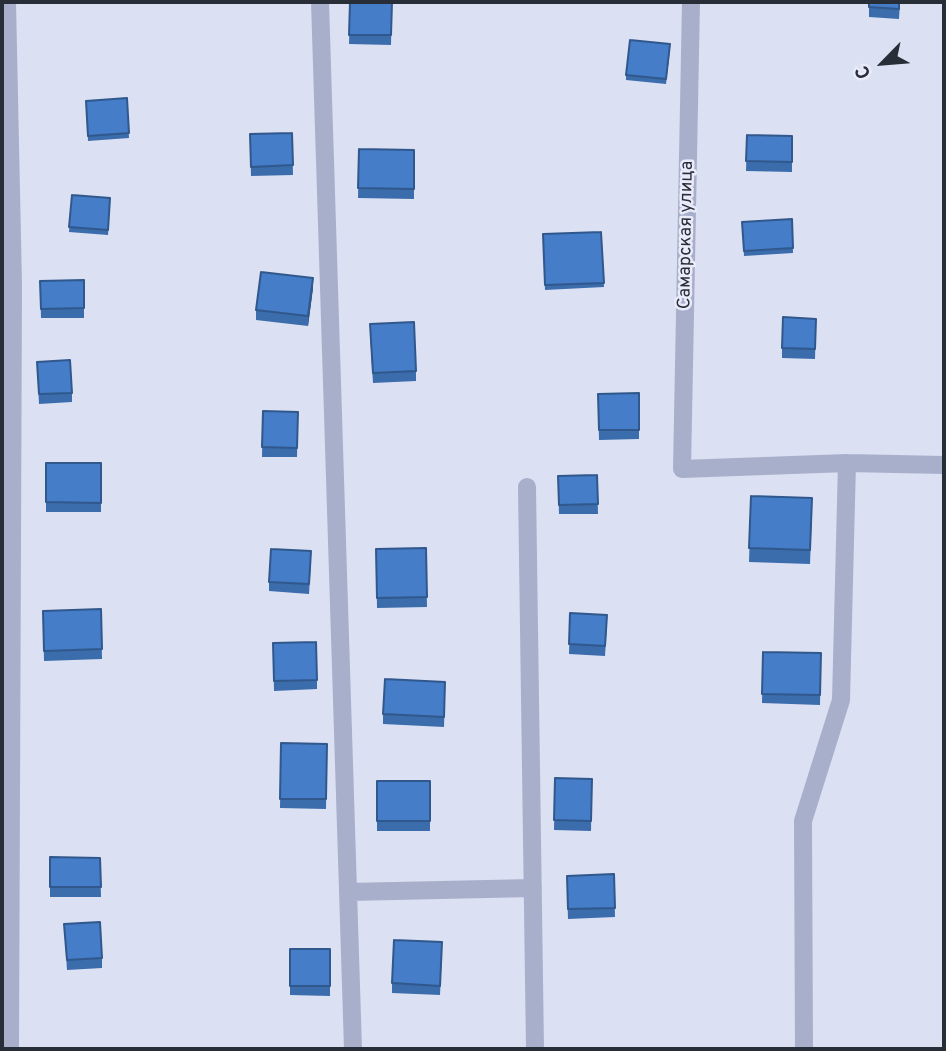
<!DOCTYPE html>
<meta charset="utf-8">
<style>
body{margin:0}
#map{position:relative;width:946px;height:1051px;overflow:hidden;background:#dce0f3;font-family:Overpass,sans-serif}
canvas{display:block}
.frame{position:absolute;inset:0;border:4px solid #282e38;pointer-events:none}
.north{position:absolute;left:848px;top:28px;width:70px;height:70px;-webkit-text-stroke:5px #e9ebfa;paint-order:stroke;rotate:245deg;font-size:19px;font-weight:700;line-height:28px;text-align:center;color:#282e38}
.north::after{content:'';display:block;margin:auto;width:24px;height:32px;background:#282e38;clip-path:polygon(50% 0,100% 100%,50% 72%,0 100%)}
</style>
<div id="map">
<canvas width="946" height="1051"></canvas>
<div class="frame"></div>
<div class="north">С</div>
</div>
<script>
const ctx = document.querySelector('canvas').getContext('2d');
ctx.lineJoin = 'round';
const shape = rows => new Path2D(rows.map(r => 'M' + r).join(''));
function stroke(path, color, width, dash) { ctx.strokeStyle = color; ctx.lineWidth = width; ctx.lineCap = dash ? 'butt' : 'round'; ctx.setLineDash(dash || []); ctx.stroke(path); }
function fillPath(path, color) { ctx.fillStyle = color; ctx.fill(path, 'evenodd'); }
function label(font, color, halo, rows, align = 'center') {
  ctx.font = font + ' Overpass,sans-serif'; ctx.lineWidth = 5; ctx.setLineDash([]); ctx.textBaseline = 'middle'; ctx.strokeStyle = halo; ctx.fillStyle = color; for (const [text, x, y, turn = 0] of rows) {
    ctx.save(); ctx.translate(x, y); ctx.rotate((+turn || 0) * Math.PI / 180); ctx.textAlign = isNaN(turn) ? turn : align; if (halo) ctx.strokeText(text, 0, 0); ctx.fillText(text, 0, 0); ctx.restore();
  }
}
stroke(shape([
 [7,2,13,285,10,1049],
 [320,2,353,1049],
 [691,2,682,469,847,463,944,465],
 [527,487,535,1049],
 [348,892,533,888],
 [804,1049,803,821,841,700,847,463]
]), '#a8afcb', 18);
fillPath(shape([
 [350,2,392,2,391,45,349,44],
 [869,2,900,2,899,19,869,17],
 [670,49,666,84,626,80,626,75],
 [127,98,129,138,88,141,86,101],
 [292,133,293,175,251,176,250,134],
 [747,135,792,136,792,172,746,171],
 [359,149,414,150,414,199,358,198],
 [72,195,110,198,108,235,69,232],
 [792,219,793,253,744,256,742,222],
 [601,232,604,287,545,290,543,234],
 [84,280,84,318,41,318,40,281],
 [313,288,308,326,256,320,256,310],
 [816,319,815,359,782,358,782,348],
 [370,334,416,371,416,381,373,383],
 [37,362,72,393,72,402,39,404],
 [639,393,639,439,599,440,598,394],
 [263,411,298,412,297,457,262,457],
 [46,463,101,463,101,512,46,512],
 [597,475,598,514,559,514,558,476],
 [751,496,812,512,810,564,749,562],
 [426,548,427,607,377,608,376,549],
 [311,561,309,594,269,591,269,582],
 [101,609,102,659,44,661,43,611],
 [570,613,607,624,605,656,569,654],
 [273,643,317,680,317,689,274,691],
 [763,652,821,653,820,705,762,703],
 [445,692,444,727,383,724,383,714],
 [281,743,327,744,326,809,280,808],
 [555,778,592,779,591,831,554,830],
 [377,781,430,781,430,831,377,831],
 [50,857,100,858,101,897,50,897],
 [614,874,615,917,568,919,567,886],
 [64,924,102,958,102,968,67,970],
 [290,949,330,949,330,996,290,995],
 [442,952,440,995,392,993,392,983]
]), '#3b6cac');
fillPath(shape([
 [313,278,313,288,308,326,308,316]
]), '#30588c');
const building = shape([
 [350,2,392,2,391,35,349,35,350,2],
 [869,2,899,2,899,9,869,7,869,2],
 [630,40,670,44,666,79,626,75,630,40],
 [127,98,129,133,88,136,86,101,127,98],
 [292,133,293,165,251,167,250,134,292,133],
 [747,135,792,136,792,162,746,161,747,135],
 [359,149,414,150,414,189,358,188,359,149],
 [72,195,110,198,108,230,69,227,72,195],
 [792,219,793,248,744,251,742,222,792,219],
 [601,232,604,283,545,285,543,234,601,232],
 [261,272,313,278,308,316,256,310,261,272],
 [84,280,84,308,41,309,40,281,84,280],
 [783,317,816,319,815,349,782,348,783,317],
 [414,322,416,371,373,373,370,324,414,322],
 [70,360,72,393,39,394,37,362,70,360],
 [639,393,639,430,599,430,598,394,639,393],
 [263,411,298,412,297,448,262,447,263,411],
 [46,463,101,463,101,503,46,502,46,463],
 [597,475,598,504,559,505,558,476,597,475],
 [751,496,812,498,810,550,749,548,751,496],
 [426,548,427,597,377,598,376,549,426,548],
 [271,549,311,551,309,584,269,582,271,549],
 [101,609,102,649,44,651,43,611,101,609],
 [570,613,607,615,605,646,569,644,570,613],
 [316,642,317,680,274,681,273,643,316,642],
 [763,652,821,653,820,695,762,694,763,652],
 [385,679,445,682,444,717,383,714,385,679],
 [281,743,327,744,326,799,280,799,281,743],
 [555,778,592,779,591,821,554,820,555,778],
 [377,781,430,781,430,821,377,821,377,781],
 [50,857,100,858,101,887,50,887,50,857],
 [614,874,615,908,568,909,567,876,614,874],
 [100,922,102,958,67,960,64,924,100,922],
 [394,940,442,942,440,986,392,983,394,940],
 [290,949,330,949,330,986,290,986,290,949]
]);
fillPath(building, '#457dc8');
stroke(building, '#30588c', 2);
label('18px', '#282e38', '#e9ebfa', [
 ["Самарская улица",687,235,-89]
]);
</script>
